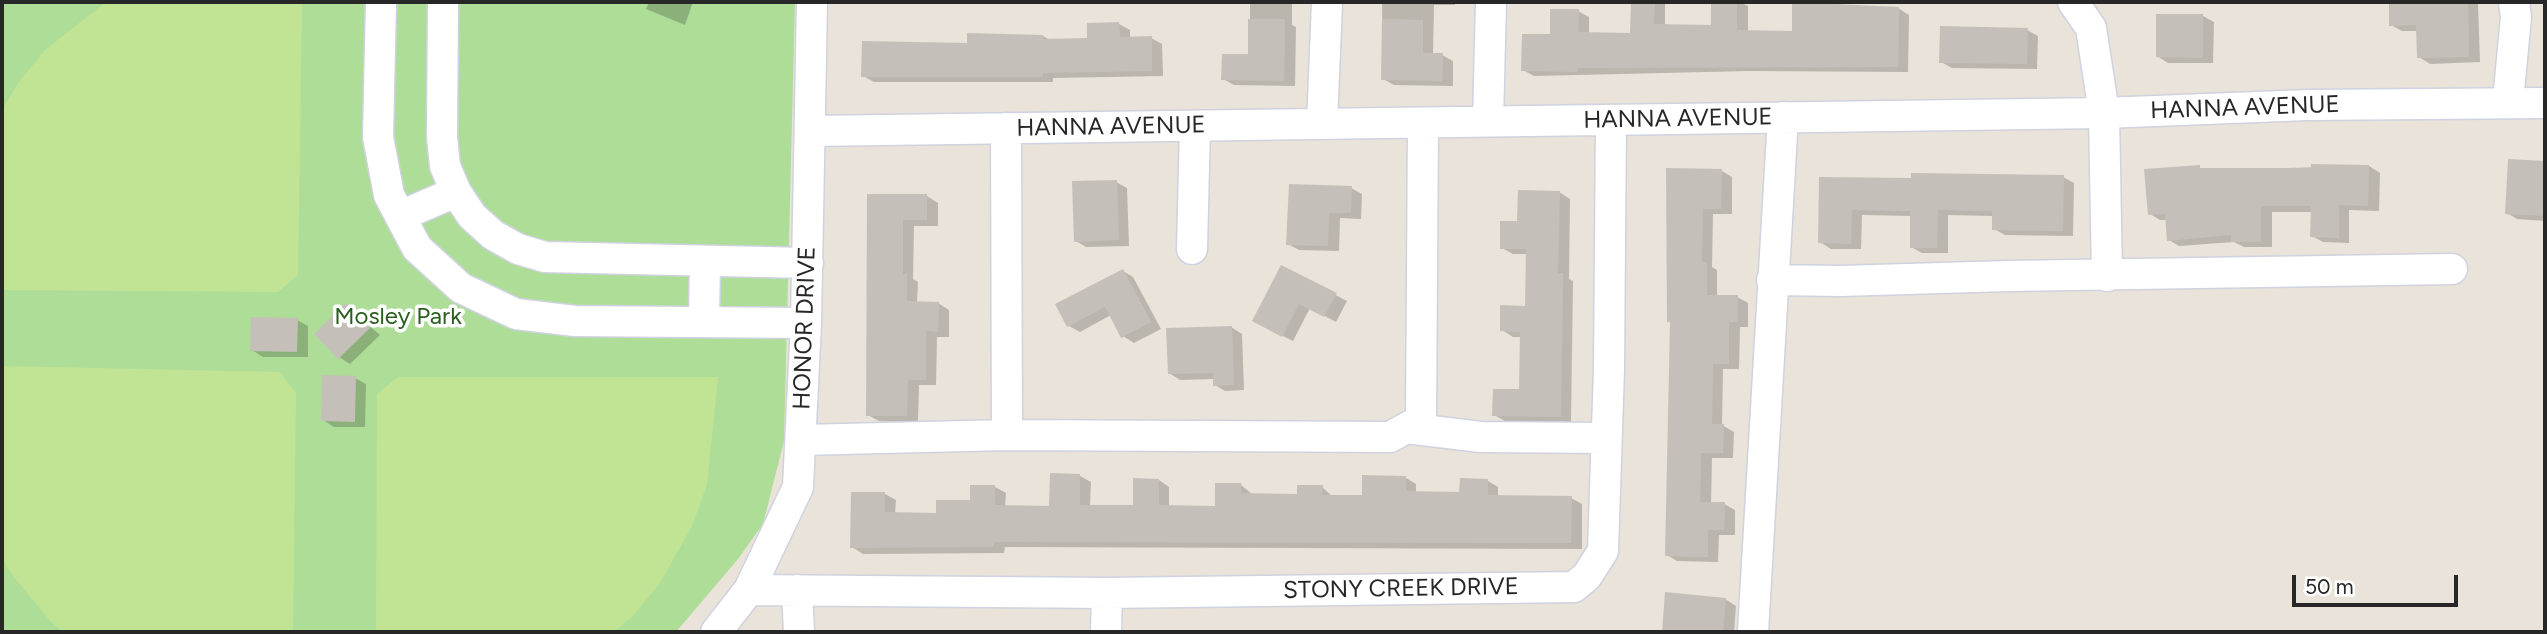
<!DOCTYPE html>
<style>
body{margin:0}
#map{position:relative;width:2547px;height:634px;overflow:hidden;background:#e9e3d9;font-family:Figtree,sans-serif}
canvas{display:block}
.frame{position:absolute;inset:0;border:4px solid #272727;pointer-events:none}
.scale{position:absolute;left:2292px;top:575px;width:166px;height:32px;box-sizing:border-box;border:4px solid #272727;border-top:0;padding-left:9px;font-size:21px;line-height:24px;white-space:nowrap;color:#272727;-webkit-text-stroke:5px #fff;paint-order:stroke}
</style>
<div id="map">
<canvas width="2547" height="634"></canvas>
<div class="frame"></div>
<div class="scale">50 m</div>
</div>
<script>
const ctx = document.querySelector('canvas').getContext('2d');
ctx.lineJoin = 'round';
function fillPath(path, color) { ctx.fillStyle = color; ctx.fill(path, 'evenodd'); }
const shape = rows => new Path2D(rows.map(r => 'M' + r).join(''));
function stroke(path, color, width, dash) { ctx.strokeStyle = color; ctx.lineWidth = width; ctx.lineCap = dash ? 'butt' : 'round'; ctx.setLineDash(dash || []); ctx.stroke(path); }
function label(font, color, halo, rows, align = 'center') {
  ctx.font = font + ' Figtree,sans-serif'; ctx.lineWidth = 7; ctx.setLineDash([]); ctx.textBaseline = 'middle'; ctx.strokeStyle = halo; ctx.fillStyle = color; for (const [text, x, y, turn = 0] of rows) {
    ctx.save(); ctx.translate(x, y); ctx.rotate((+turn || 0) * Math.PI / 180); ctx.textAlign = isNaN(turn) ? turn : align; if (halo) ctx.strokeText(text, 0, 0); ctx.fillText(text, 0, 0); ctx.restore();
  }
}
fillPath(shape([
 [2,2,795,2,784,441,763,524,738,559,676,632,2,632]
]), '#aedd98');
fillPath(shape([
 [106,2,302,2,298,275,278,292,2,290,2,110,18,83,45,50],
 [2,366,280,372,296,393,293,632,64,632,52,623,10,572,2,557],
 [398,377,718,377,707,485,692,526,660,583,632,617,614,632,376,632,377,394]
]), '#c1e494');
fillPath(shape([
 [649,2,693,2,685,25,646,9],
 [1250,2,1292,2,1292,25,1296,27,1295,86,1234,85,1223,79,1250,56],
 [1382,2,1455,2,1455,5,1434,5,1433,55,1442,55,1453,61,1453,86,1394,85,1383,79],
 [1632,2,1665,2,1665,26,1713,26,1713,2,1740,2,1748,6,1748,32,1794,32,1794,2,1898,8,1909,15,1908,72,1749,71,1534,76,1523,70,1551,36,1578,11,1589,17,1589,34,1632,34],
 [2391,2,2478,4,2480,62,2430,64,2419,57,2418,31,2402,31,2391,25],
 [2203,16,2214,22,2213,63,2168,63,2157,56],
 [1119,24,1130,30,1130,39,1151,38,1162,44,1163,76,1053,78,1053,82,874,82,863,76,969,45,1043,36,1050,40,1089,40],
 [2027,30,2038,36,2037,69,1952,68,1941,62],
 [2509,161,2545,162,2545,221,2517,219,2507,213],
 [2369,166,2380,173,2379,211,2349,210,2349,243,2323,242,2312,236,2312,212,2272,212,2272,247,2244,247,2234,242,2179,246,2169,240,2167,220,2160,220,2150,214,2199,167,2204,170],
 [1667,170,1722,171,1732,177,1732,214,1713,214,1712,267,1717,270,1717,296,1737,297,1748,303,1748,327,1740,327,1739,369,1723,369,1722,425,1734,432,1733,458,1712,458,1711,504,1724,504,1735,510,1735,535,1719,535,1718,562,1677,561,1667,555,1672,324,1668,321],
 [2063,177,2074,183,2073,236,2005,235,1994,229,1994,216,1948,215,1948,253,1922,253,1911,247,1912,216,1862,215,1861,249,1831,249,1820,242,1821,179],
 [1116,182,1127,188,1129,246,1086,247,1076,241],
 [1351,188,1362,194,1361,219,1340,218,1339,251,1299,250,1288,244],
 [1559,192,1570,199,1569,279,1573,281,1571,422,1505,421,1494,415,1520,391,1521,337,1513,337,1502,330,1527,308,1528,254,1513,254,1502,248,1519,223],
 [869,196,927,196,938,203,938,226,914,226,913,279,918,282,917,303,938,303,949,310,949,337,937,337,936,385,919,385,918,422,879,421,868,415],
 [1282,267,1347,301,1336,322,1310,308,1293,341,1265,327],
 [1123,271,1133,277,1161,329,1134,343,1123,336,1111,315,1080,332,1069,326],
 [346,306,380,335,350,364,339,357],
 [297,320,308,326,308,357,263,357,252,350],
 [1231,327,1242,334,1244,390,1225,391,1215,385,1214,379,1180,380,1169,373],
 [355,378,366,384,365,427,334,427,323,420],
 [1080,476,1091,482,1090,506,1134,507,1159,480,1169,487,1169,507,1217,508,1241,485,1252,494,1298,495,1322,487,1333,497,1364,497,1406,478,1416,484,1416,493,1461,493,1488,481,1498,487,1498,497,1571,498,1582,504,1582,549,1005,547,1004,553,863,554,852,547,885,494,896,500,895,514,938,515,972,502,995,487,1006,493,1005,507,1051,508],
 [1667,594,1725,599,1736,606,1734,632,1664,632]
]), '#0003');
fillPath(shape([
 [1631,2,1655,2,1654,24,1711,25,1711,2,1737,2,1737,30,1792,31,1792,2,1899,7,1898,67,1578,68,1577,72,1521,71,1522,34,1550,34,1550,9,1579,9,1578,32,1630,33],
 [2389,2,2468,2,2469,57,2417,58,2416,25,2389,26],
 [2156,14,2203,14,2203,58,2156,57],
 [1248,19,1285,19,1284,81,1221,80,1222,54,1248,54],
 [1382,19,1423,20,1423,53,1443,53,1442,81,1381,80],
 [1119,22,1120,37,1152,36,1152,71,1043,73,1043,77,861,77,862,41,967,43,967,33,1043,35,1043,39,1087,38,1087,23],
 [1940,26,2028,28,2027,64,1939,63],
 [2508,159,2545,161,2545,216,2505,214],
 [2311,164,2369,165,2368,206,2339,205,2339,238,2310,237,2311,206,2261,206,2261,242,2231,242,2231,235,2167,241,2165,214,2148,215,2144,169,2200,165,2200,168,2311,168],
 [1666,168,1722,169,1721,209,1703,209,1702,262,1707,262,1707,295,1738,295,1738,322,1729,322,1729,364,1713,364,1712,424,1724,424,1723,453,1701,453,1700,502,1725,502,1724,530,1708,530,1708,557,1665,556,1670,322,1667,322],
 [1911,173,2064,175,2063,231,1992,230,1992,211,1938,210,1937,248,1910,248,1910,211,1852,210,1851,244,1818,243,1819,177,1911,178],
 [1117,180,1119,240,1074,242,1072,181],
 [1289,184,1352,186,1351,213,1329,213,1328,246,1286,245],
 [1518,190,1560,191,1558,273,1563,273,1561,417,1492,416,1493,389,1519,389,1520,332,1500,331,1500,305,1525,306,1526,249,1500,249,1500,221,1517,221],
 [867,194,927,194,927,220,903,220,903,274,907,274,907,301,939,302,938,332,926,331,926,380,908,380,907,416,866,416],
 [1281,265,1337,293,1324,317,1299,304,1282,337,1252,321],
 [1123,269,1151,322,1121,338,1105,307,1067,327,1055,304],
 [346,303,370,328,338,359,314,334],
 [251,317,298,318,297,352,250,351],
 [1232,326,1234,385,1213,386,1213,373,1168,374,1166,328],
 [322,375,356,376,355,422,321,421],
 [1050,473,1080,474,1080,505,1133,505,1133,478,1159,479,1159,505,1215,506,1215,483,1241,483,1241,493,1297,494,1297,485,1323,485,1322,495,1362,495,1362,475,1406,476,1406,491,1459,492,1460,478,1488,479,1488,495,1572,496,1571,543,994,542,994,547,850,548,851,492,885,492,885,512,936,513,936,500,970,500,970,485,995,485,995,505,1049,506],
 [1665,592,1726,598,1723,632,1662,632]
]), '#c4c0b9');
const minor = shape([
 [381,2,378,137,389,195,417,248,461,288,516,314,575,321,806,323],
 [443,2,442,137,445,166,456,192,472,216,493,235,518,249,545,257,808,263],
 [2073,2,2091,28,2104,113,2107,276],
 [2508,101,2516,17,2514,2],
 [1488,121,1491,2],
 [1322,124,1327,2],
 [1006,128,1007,435],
 [811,131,2104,113,2308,105,2545,103],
 [400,216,456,192],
 [1192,249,1195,126],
 [1772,280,1840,281,2008,276,2452,269],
 [704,322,705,261],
 [1406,428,1481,437,1606,438],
 [801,440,1007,435,1390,437,1421,420,1423,124],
 [749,590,1107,593,1574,587,1587,576,1603,551,1609,369,1611,120],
 [797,590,799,632],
 [716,632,749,590,798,487,806,323,812,2],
 [1106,632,1107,593],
 [1753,632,1783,117]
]);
stroke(minor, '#cfd2e0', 33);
stroke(minor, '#fff', 30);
label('24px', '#272727', '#fff', [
 ["HANNA AVENUE",2245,108,-2],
 ["HANNA AVENUE",1678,119,-1],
 ["HANNA AVENUE",1111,127,-1],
 ["HONOR DRIVE",805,328,-88],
 ["STONY CREEK DRIVE",1401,589,-1]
]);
label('24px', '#295f1d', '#fff', [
 ["Mosley Park",398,317]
]);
</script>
